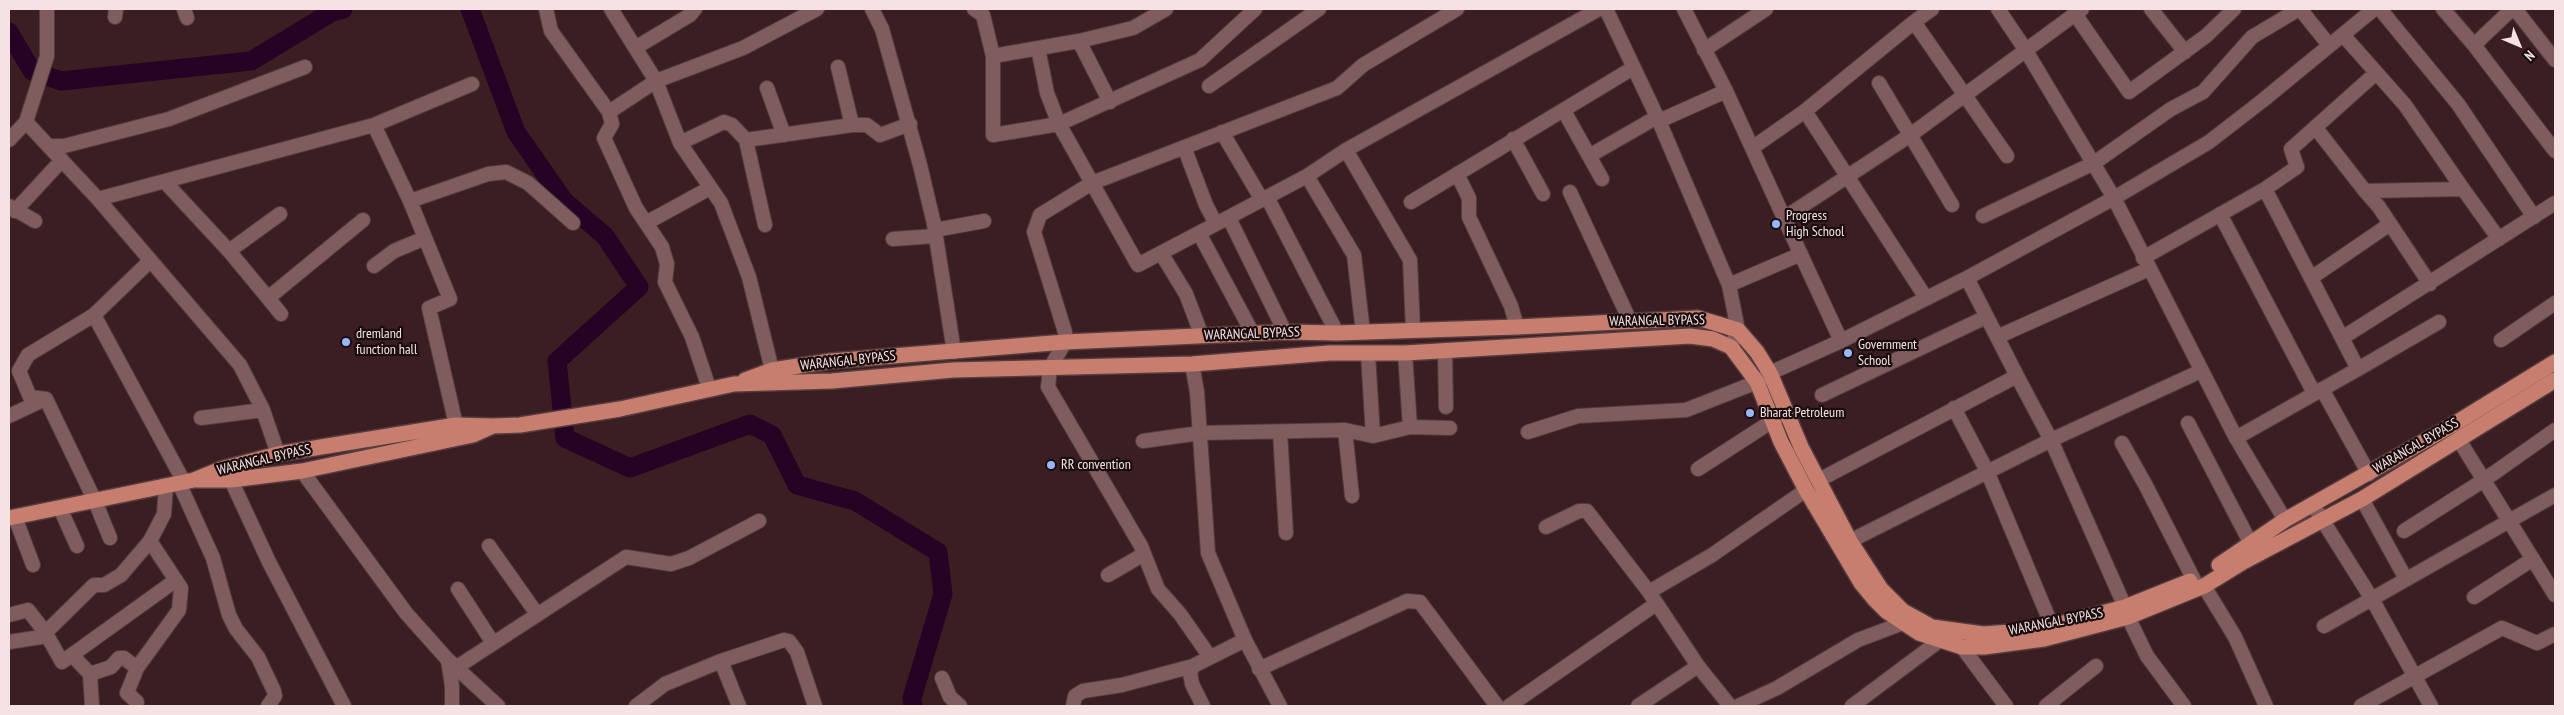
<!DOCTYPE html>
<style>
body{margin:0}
#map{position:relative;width:2564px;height:715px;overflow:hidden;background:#3b1e21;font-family:"PT Sans Narrow",sans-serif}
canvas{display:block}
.frame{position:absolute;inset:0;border:10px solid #f6e2e3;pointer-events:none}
.north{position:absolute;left:2494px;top:20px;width:50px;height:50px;-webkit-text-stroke:4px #1a0d0e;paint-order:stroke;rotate:135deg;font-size:14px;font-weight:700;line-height:20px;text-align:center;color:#f6e2e3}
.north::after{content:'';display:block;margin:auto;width:18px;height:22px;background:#f6e2e3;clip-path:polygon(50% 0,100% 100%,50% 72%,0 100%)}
</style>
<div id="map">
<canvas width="2564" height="715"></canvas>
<div class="frame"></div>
<div class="north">N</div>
</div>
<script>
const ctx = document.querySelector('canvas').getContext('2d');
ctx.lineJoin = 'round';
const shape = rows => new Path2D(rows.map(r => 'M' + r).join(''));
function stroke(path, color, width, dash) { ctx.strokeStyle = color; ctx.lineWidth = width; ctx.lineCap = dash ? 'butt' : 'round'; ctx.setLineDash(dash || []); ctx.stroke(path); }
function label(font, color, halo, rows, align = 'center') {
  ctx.font = font + ' "PT Sans Narrow",sans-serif'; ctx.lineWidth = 4.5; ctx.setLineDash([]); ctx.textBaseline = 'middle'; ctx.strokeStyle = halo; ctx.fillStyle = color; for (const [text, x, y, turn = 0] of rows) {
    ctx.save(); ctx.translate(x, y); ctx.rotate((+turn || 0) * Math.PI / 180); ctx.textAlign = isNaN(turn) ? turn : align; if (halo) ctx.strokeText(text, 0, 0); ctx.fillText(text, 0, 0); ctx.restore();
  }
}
stroke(shape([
 [470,9,516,132,564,201,605,236,639,287,557,361,565,438,630,468,750,424,772,435,797,485,855,501,938,552,943,594,912,698,913,706],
 [9,32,32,71,61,81,251,61,332,12,343,9]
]), '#260324', 19);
const minor = shape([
 [184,9,187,18],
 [546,9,551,31,609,112,656,81,743,48,817,9],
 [611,9,656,81,680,143,721,203,749,277,772,370],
 [872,9,882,29,920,165,934,224,954,352],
 [974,9,983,15,993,56,993,135,1059,124,1200,60,1255,9],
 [1606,9,1659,121,1729,285,1738,330,1731,347],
 [1684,9,1726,91,1784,218],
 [1932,9,1914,22,2007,156],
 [2151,9,2185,52],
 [2300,9,2329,45],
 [2380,9,2458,104,2534,217],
 [2443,9,2474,45,2512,9],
 [2515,9,2555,60],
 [2075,14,2129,92,2206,36,2234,9],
 [115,17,116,9],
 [2343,35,2405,105,2463,189],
 [1079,41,1110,102],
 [2474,45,2555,151],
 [635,48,690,15,695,9],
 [1038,48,1047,93,1059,124,1138,265,1307,176,1346,150,1599,9],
 [1704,50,1766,9],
 [993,56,1079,41,1133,28,1166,9],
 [1879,83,1952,205],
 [1209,86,1319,9],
 [767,88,784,135],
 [1564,111,1602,179],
 [1805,111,1926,298],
 [609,112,612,124,604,138,636,208,662,247,667,264,665,282,692,337,709,388],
 [1659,121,1726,91],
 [26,122,98,199,240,365,263,410,278,454],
 [374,125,472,84],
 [852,125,867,125,880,135,910,124],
 [2315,127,2365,191,2463,189,2499,239],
 [1222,132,1262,200],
 [1513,139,1543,194],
 [9,140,26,122,47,56,47,9],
 [746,140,765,225],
 [680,143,724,122,732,125,746,140,852,125,838,67],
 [50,146,64,146,169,119,305,67],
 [1184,147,1206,205,1216,224],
 [1752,148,1805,111,1914,22],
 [1346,150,1410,260,1413,330],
 [1589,156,1657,117],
 [1457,174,1469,198,1469,217,1511,306,1517,327],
 [1307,176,1354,255,1363,332],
 [165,182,229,251,268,298,363,220],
 [2265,189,2342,338],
 [2365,191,2379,207,2430,284],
 [1570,192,1630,321],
 [1267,197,1337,333],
 [98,199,374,125,410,201,450,299,429,308,456,425],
 [410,201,488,174,506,172,528,183,573,223],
 [1411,202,1633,68],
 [9,206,35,221],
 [15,211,62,160],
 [2220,214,2314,393],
 [1983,216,2094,163,2171,109,2203,92,2252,37,2299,9],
 [1229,218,1285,332],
 [646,223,710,188],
 [935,230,984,221],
 [1199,233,1253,334],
 [893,239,935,236],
 [229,251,280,214],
 [1161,253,1186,294,1202,336],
 [2143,258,2265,189,2297,167,2291,149,2376,73],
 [374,266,394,251,425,238],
 [2311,278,2390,224],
 [1729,285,1801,254],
 [268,298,281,314],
 [94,315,184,482],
 [1997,337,2149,269],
 [2501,340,2555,303],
 [1841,341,1784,218,1909,136,2082,9],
 [1445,350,1446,407],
 [1405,353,1410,427],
 [1368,354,1373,436],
 [1192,364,1197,392,1208,553,1245,640,1280,706],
 [2358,369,2439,322],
 [2017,376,2051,440,2125,607],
 [2322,389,2369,474],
 [1822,395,1986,317],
 [1954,408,1987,471,2052,626],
 [9,416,45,399],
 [201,418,263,410],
 [2188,423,2251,544],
 [1345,430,1373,436,1410,427,1450,428],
 [1280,432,1286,533],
 [1528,432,1578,416,1686,410,1757,382,1770,373,1841,341,1967,278,2114,198,2025,49,1998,9],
 [2236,438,2114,198,2209,142,2262,101,2374,9],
 [2459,440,2555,595],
 [1143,441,1200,433,1345,430,1352,496],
 [2122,443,2146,486,2194,580],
 [1698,469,1780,416],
 [302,471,406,613,448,660,498,706],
 [231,480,269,562,344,706],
 [1819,480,2017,376,1967,278],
 [179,483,213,558,229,615,236,629,258,657,274,691,275,696,268,706],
 [2362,499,2406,579],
 [2313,505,2372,599,2431,706],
 [60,508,77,546],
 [15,517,33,565],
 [2285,520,2236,438,2358,369,2342,338,2555,203],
 [1546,527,1579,511,1587,511,1649,592],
 [2404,531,2484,480,2555,430],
 [110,538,95,501,46,399,30,397,19,371,28,355,94,315,150,261],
 [1850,541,2051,440,2201,371],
 [489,546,537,614],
 [1108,575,1144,554],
 [2204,586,2235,637,2266,706],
 [458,589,493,643],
 [2474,597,2533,559],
 [9,615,28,610,45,632,62,662,176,580],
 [2128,617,2147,656,2184,706],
 [2324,626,2555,495],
 [1959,638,1962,647,2006,706],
 [9,642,41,637,94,585,104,585,121,575,150,541,164,514,166,486],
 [72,655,90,674,111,667,119,658,124,658,137,668],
 [1210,657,1180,614,1158,589,1141,546,1048,387,1050,368,1065,342,1065,332,1034,232,1040,215,1092,183,1337,88,1363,65,1457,9],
 [448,660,452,686,452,706],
 [721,661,784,640,789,641,797,652,815,706],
 [457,667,626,557,671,564,689,558,759,521],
 [1259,669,1407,601,1420,602,1497,706],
 [90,674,92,706],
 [942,678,950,697,960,706],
 [137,702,127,693,137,668,179,610,181,588,150,541],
 [636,706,665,684,721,661,739,706],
 [1073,706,1075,696,1083,691,1122,685,1193,666],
 [1203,706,1192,684,1190,673,1193,666,1245,640],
 [1509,706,1656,604],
 [1638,706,1698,666],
 [1730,706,1698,666,1649,592,1712,555,1806,490],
 [1738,706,1777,688,1858,640,1903,623],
 [1852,706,1939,641],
 [2046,706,2096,666],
 [2361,706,2502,628,2537,643,2555,634]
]);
const major = shape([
 [745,380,772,370,831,361,1065,342,1285,332,1337,333,1517,327,1698,318,1738,330,1757,352,1770,373,1801,447,1850,541,1881,589,1903,611,1932,627,1983,634,2011,632,2052,626,2125,607,2190,581],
 [194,480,231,480,302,471,473,435,493,426,520,425,620,409,734,384,832,381,953,370,1192,364,1329,353,1405,353,1690,336,1713,339,1731,347,1757,382,1781,442,1806,490,1861,583,1875,600,1886,611,1919,633,1962,647,1984,647,2044,639,2128,617,2204,586,2243,562,2362,499,2555,380],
 [9,518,194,480,221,469,278,454,456,425,491,426],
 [2219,565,2285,520,2451,426,2555,362]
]);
stroke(minor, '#543c3f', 16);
stroke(major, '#543c3f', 18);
stroke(minor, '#7f5d5f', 14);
stroke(major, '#c87e6f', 15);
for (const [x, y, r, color] of [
 [1776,224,5,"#97b6fd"],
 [346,342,5,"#97b6fd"],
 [1848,353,5,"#97b6fd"],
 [1750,413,5,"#97b6fd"],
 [1051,465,5,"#97b6fd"]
]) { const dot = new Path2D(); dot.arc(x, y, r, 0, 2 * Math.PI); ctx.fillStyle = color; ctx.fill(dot); stroke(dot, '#1a0d0e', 2); }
label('14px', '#f6e2e3', '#1a0d0e', [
 ["Progress",1786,216],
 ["High School",1786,232],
 ["dremland",356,334],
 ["function hall",356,350],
 ["Government",1858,345],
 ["School",1858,361],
 ["Bharat Petroleum",1760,413],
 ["RR convention",1061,465]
], 'left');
label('14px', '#f6e2e3', '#1a0d0e', [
 ["WARANGAL BYPASS",1657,321,-1],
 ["WARANGAL BYPASS",1252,334,-2],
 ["WARANGAL BYPASS",848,361,-6],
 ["WARANGAL BYPASS",2416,446,-30],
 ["WARANGAL BYPASS",264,460,-13],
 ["WARANGAL BYPASS",2056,622,-11]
]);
</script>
